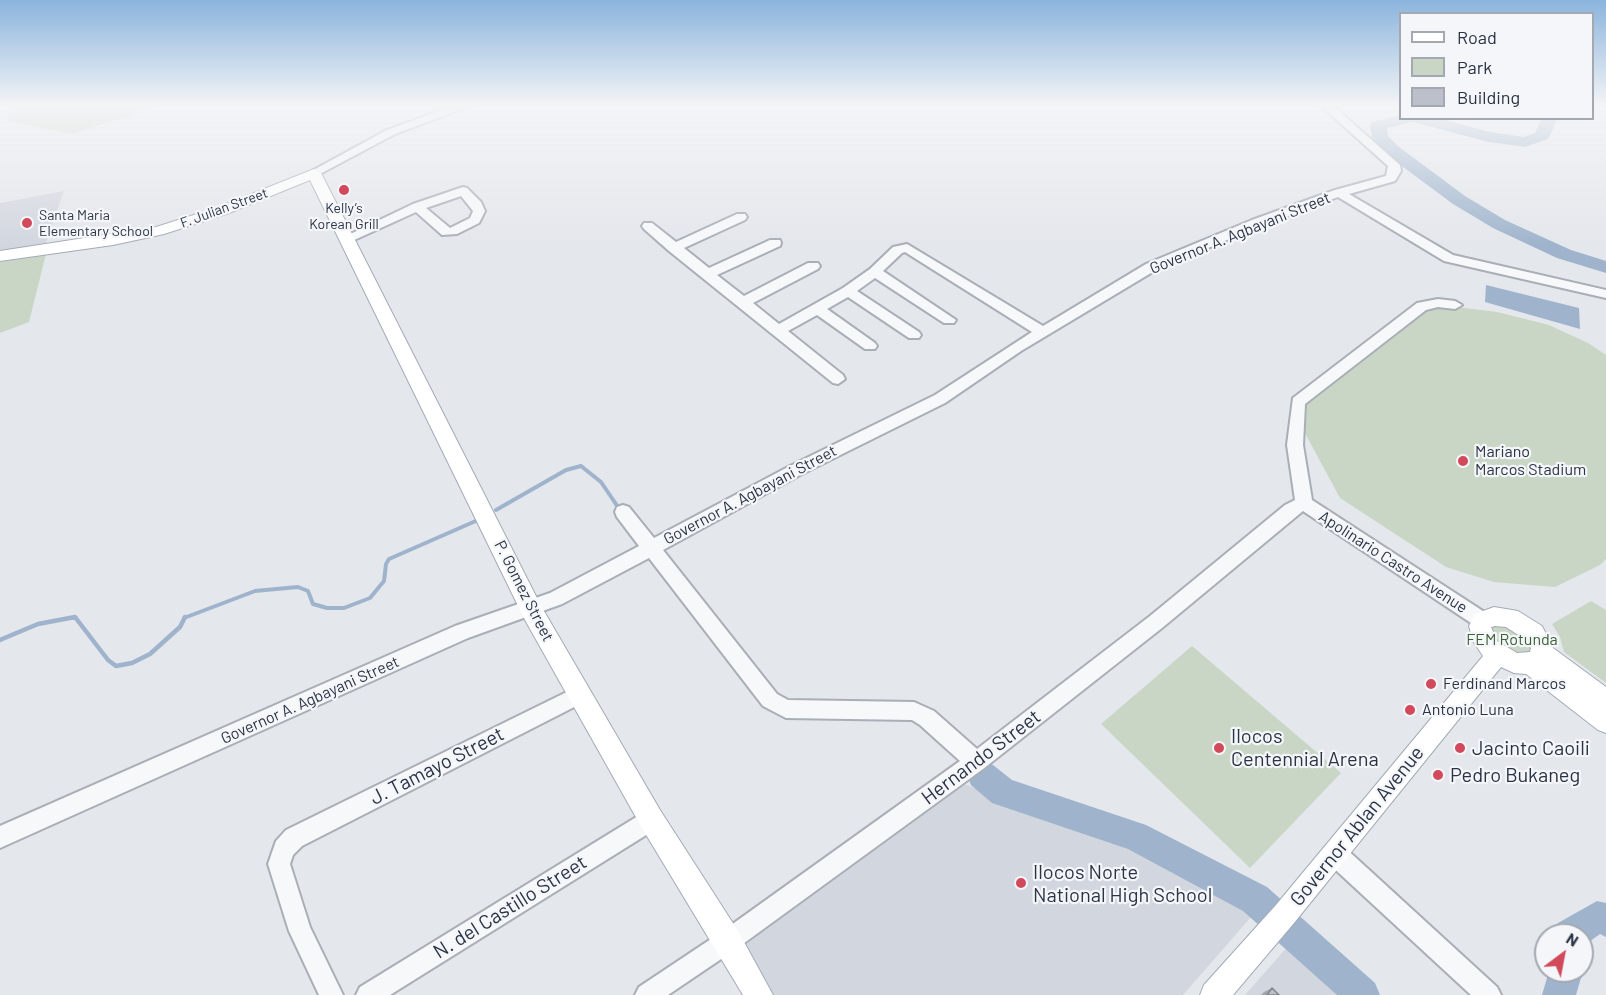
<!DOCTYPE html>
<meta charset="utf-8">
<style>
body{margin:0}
#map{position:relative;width:1606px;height:995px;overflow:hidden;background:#e4e7ec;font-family:Barlow,sans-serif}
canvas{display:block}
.legend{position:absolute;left:1399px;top:12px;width:195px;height:108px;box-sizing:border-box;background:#f4f6f9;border:2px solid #a4a8b1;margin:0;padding:8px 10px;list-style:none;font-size:18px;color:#2b3445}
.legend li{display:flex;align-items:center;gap:12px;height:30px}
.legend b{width:30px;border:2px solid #a4a8b1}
.north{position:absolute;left:1534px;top:923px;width:60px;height:60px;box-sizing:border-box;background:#f4f6f9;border:2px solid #a4a8b1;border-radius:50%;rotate:32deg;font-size:16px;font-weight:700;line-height:24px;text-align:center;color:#2b3445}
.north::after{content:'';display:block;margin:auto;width:21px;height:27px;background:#d1495b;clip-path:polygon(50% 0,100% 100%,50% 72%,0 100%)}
</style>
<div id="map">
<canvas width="1606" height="995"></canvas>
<ul class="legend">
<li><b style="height:8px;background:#fff"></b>Road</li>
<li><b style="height:16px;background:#c9d6c5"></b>Park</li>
<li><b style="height:16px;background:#bbc0ca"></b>Building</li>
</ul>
<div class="north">N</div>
</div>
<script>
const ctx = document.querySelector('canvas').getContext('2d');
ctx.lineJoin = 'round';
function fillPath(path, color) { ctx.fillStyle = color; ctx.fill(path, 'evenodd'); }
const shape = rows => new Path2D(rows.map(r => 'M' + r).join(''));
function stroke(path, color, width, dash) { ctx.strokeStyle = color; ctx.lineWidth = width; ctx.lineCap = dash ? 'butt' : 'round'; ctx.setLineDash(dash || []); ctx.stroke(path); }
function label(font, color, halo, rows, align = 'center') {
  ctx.font = font + ' Barlow,sans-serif'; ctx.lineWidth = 4.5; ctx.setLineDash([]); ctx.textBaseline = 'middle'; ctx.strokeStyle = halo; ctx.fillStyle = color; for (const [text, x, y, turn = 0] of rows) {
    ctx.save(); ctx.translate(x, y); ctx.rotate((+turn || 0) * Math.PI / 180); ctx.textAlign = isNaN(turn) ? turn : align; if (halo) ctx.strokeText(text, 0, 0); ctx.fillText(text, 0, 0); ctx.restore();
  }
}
fillPath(shape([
 [64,191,46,243,0,251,0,203],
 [964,784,1197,870,1258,909,1183,995,766,995,734,946],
 [1289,945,1340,995,1245,995]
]), '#d2d6de');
fillPath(shape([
 [10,105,162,105,72,134,7,121],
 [46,254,29,322,0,333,0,262],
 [1448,306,1497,312,1549,325,1588,343,1606,355,1606,559,1600,565,1555,587,1494,582,1446,567,1340,498,1300,424,1304,405,1318,390,1422,310],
 [1591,601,1606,610,1606,683,1564,652,1560,637,1552,624],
 [1488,624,1527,630,1533,656,1501,652],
 [1192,646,1341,773,1250,868,1101,724]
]), '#c9d6c5');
fillPath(shape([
 [1486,285,1579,308,1580,329,1485,302]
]), '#9fb4cc');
stroke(shape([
 [496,510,566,470,581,466,601,482,620,510],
 [69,618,76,618],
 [184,618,255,591,298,587,308,591,313,604,327,608,344,608,370,598,384,581,386,564,389,559,478,520]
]), '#9fb4cc', 4);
stroke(shape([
 [0,640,38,624,75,617,108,660,116,666,132,663,150,654,180,627,185,617]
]), '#9fb4cc', 4.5);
fillPath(shape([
 [1400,115,1400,118,1438,118,1490,132,1524,137,1535,133,1542,118,1558,118,1548,139,1525,147,1489,142,1413,122,1387,128,1388,136,1399,147,1465,196,1505,220,1571,250,1606,261,1606,273,1557,258,1493,228,1453,204,1387,155,1372,137,1370,125,1372,122,1400,115],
 [982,760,993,765,1012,780,1146,825,1267,887,1375,983,1380,995,1337,995,1243,911,1128,849,992,803,971,785,967,775,971,765,982,760],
 [1597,901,1606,903,1606,937,1600,934,1582,947,1582,935,1553,935,1558,923,1597,901],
 [1582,968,1583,971,1576,995,1542,995,1549,971,1582,971,1582,968]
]), '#9fb4cc');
const minor = shape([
 [456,105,473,105,395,134,318,175,314,177,308,173,387,130,456,105],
 [1320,105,1332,105,1400,165,1401,171,1395,181,1349,194,1453,255,1606,290,1606,298,1444,261,1338,197,1260,226,1156,270,1021,351,945,403,800,475,663,550,777,694,788,700,914,702,934,711,977,749,1150,616,1285,505,1295,500,1287,445,1293,398,1417,303,1438,299,1455,301,1462,305,1455,309,1438,307,1426,310,1305,404,1303,445,1312,500,1489,615,1492,621,1489,627,1483,629,1477,627,1303,511,1162,628,983,769,736,949,668,995,635,995,639,987,720,933,960,761,920,725,912,720,786,718,763,706,649,558,562,604,468,638,0,848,0,826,455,626,550,593,639,546,617,517,615,512,617,507,623,505,629,507,654,538,788,467,935,395,1032,332,905,252,902,253,883,271,956,320,954,323,944,323,875,278,857,291,919,332,921,335,919,338,909,338,848,297,827,309,875,343,877,346,875,349,865,349,817,315,788,331,843,375,845,379,838,384,833,383,669,251,644,229,642,226,644,223,652,223,676,242,737,214,745,214,747,217,745,220,684,248,709,268,770,240,780,240,781,243,780,246,717,275,744,296,808,263,818,263,820,266,818,269,753,303,779,324,843,288,870,269,893,247,907,244,1043,326,1146,264,1252,220,1335,190,1386,176,1388,166,1320,105],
 [463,187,467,188,481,202,485,211,479,223,457,234,442,235,416,212,352,241,348,242,342,238,413,204,463,187],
 [461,196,473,211,470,218,450,228,426,208,461,196],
 [579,686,586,689,589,695,586,701,302,846,293,855,290,864,310,927,343,995,319,995,289,931,268,864,276,841,286,830,579,686],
 [651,808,659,811,662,819,659,827,390,995,356,995,360,987,651,808],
 [1335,843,1343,846,1497,987,1501,995,1471,995,1327,862,1324,854,1327,846,1335,843]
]);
const major = shape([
 [314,169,321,173,541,606,660,810,738,931,773,995,743,995,642,828,525,620,310,180,229,213,164,234,113,245,0,261,0,251,156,227,219,207,314,169],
 [1494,607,1518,611,1542,626,1553,648,1606,687,1606,733,1598,730,1526,674,1514,673,1501,667,1294,923,1233,995,1200,995,1204,985,1276,905,1483,656,1473,641,1469,626,1475,614,1494,607],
 [1495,626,1506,627,1526,640,1531,648,1530,652,1517,653,1497,641,1491,627,1495,626]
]);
stroke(minor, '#a9aeb7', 4);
stroke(major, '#a3abb8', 2);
fillPath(minor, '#f7f8fa');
fillPath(major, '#fff');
fillPath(shape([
 [1272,988,1279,995,1261,995,1264,992]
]), '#a1a5ae');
const building = shape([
 [1272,988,1279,995,1267,995,1272,988]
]);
fillPath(building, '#bbc0ca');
stroke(building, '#83868d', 1.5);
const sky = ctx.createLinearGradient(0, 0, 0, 245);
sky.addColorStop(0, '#8bb4dd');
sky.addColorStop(0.43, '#f3f4f6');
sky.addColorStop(1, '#f3f4f600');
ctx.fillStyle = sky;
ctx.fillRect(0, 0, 1606, 245);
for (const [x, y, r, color] of [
 [344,190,6,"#d1495b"],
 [27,223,6,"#d1495b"],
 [1463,461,6,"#d1495b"],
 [1431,684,6,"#d1495b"],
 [1410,710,6,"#d1495b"],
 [1219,748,6,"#d1495b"],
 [1460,748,6,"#d1495b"],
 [1438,775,6,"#d1495b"],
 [1021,883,6,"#d1495b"]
]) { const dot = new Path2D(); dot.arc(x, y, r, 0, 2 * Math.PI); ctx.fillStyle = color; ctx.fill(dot); stroke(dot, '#f4f6f9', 2); }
label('14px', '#2b3445', '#f4f6f9', [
 ["F. Julian Street",224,208,-20]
]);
label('14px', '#2b3445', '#f4f6f9', [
 ["Kelly’s",344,208],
 ["Korean Grill",344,224],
 ["Santa Maria",39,215,"left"],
 ["Elementary School",39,231,"left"]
]);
label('16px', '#2b3445', '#f4f6f9', [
 ["Governor A. Agbayani Street",1240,233,-22],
 ["Governor A. Agbayani Street",750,495,-28],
 ["Apolinario Castro Avenue",1393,562,33],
 ["P. Gomez Street",524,591,63],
 ["Governor A. Agbayani Street",310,700,-24]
]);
label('16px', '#2b3445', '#f4f6f9', [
 ["Mariano",1475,452],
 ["Marcos Stadium",1475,470],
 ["Ferdinand Marcos",1443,684],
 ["Antonio Luna",1422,710]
], 'left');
label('16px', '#3f6138', '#f4f6f9', [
 ["FEM Rotunda",1512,640]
]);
label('20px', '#2b3445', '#f4f6f9', [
 ["Ilocos",1231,736],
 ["Centennial Arena",1231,759],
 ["Jacinto Caoili",1472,748],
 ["Pedro Bukaneg",1450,775],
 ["Ilocos Norte",1033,872],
 ["National High School",1033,895]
], 'left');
label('20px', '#2b3445', '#f4f6f9', [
 ["Hernando Street",981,757,-37],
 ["J. Tamayo Street",437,766,-27],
 ["Governor Ablan Avenue",1357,826,-51],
 ["N. del Castillo Street",510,907,-32]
]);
</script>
